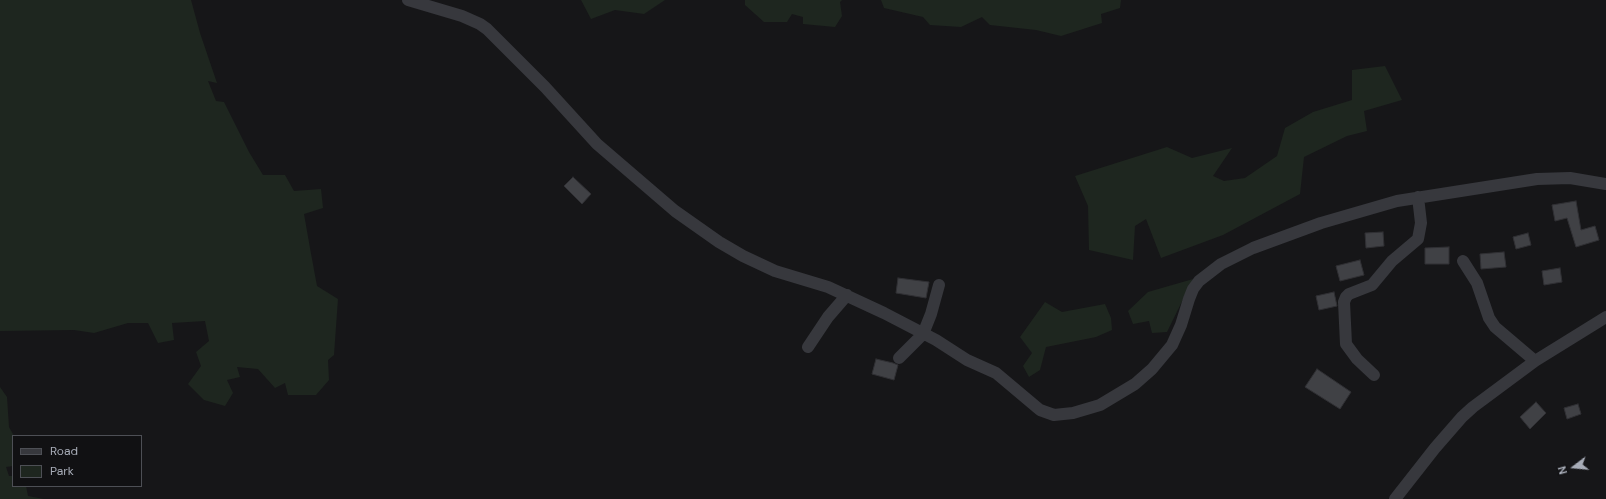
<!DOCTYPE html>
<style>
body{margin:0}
#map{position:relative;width:1606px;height:499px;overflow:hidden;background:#161618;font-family:"DM Sans",sans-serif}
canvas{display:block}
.legend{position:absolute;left:12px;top:435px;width:130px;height:52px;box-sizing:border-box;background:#111113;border:1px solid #4d4f55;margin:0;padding:5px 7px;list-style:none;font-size:12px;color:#a8adb8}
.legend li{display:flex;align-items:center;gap:8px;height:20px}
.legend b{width:20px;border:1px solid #4d4f55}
.north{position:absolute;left:1554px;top:447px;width:40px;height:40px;-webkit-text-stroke:3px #111113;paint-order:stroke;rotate:254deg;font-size:11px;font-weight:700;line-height:16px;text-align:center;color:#a8adb8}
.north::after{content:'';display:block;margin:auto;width:14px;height:18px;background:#a8adb8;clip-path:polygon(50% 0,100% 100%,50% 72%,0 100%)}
</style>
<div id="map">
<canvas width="1606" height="499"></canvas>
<ul class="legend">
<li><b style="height:5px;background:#37383d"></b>Road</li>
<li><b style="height:11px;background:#1e261f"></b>Park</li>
</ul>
<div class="north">N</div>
</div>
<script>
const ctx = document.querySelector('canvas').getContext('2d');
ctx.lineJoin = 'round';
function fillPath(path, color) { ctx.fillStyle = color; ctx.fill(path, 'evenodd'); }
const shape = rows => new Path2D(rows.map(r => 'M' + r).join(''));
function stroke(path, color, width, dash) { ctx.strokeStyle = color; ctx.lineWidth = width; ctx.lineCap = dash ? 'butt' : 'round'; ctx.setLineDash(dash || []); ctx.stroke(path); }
fillPath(shape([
 [0,0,191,0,200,33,217,83,208,81,216,101,224,102,249,152,263,175,285,175,294,191,321,189,323,208,304,214,310,248,317,286,338,299,334,355,328,360,329,380,316,395,288,395,285,383,275,388,258,369,237,367,240,377,227,380,233,393,225,406,204,400,188,384,201,366,196,352,209,341,205,321,172,323,174,340,158,343,148,323,128,323,94,333,74,330,0,331],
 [581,0,665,0,644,14,615,10,591,19],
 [745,0,842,0,840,2,842,16,835,27,803,24,803,17,792,14,787,22,764,22,745,5],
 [881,0,1121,0,1120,8,1101,14,1102,23,1061,36,1036,30,990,25,982,17,961,27,930,25,923,17,884,8],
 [1385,66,1402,100,1364,111,1367,131,1347,136,1304,157,1300,194,1223,235,1161,258,1146,219,1135,226,1133,260,1089,250,1088,206,1075,176,1167,147,1192,158,1232,148,1213,176,1224,181,1245,178,1277,156,1285,128,1313,112,1352,100,1352,70],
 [1193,279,1167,332,1152,333,1149,321,1133,324,1128,311,1148,292],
 [1045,302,1062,312,1105,304,1111,318,1112,330,1096,337,1046,347,1040,370,1029,377,1023,366,1032,353,1020,337],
 [0,387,7,397,9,427,14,436,13,436,13,466,6,467,9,476,13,476,13,486,26,486,28,496,44,499,0,499]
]), '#1e261f');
const building = shape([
 [573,177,591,194,582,204,564,186,573,177],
 [1576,201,1581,230,1595,226,1599,240,1576,247,1567,218,1555,221,1552,205,1576,201],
 [1383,232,1384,246,1366,248,1365,233,1383,232],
 [1528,233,1531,245,1516,249,1513,237,1528,233],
 [1449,247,1449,264,1425,264,1425,248,1449,247],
 [1504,252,1506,267,1481,269,1480,254,1504,252],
 [1360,260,1364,275,1340,281,1336,266,1360,260],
 [1560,268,1562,282,1544,285,1542,271,1560,268],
 [898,278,929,282,926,298,896,293,898,278],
 [1334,292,1337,306,1319,310,1316,296,1334,292],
 [876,359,893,363,898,365,894,380,872,374,876,359],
 [1317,369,1351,392,1340,409,1305,387,1317,369],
 [1536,402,1546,413,1530,429,1520,417,1536,402],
 [1578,404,1581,414,1567,419,1564,408,1578,404]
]);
fillPath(building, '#404145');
stroke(building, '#303034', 1);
stroke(shape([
 [408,0,462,16,480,24,487,29,545,87,597,144,675,211,719,242,743,256,775,271,828,287,884,313,936,340,967,360,996,373,1040,410,1054,415,1073,413,1100,405,1135,384,1152,369,1172,345,1181,325,1189,299,1193,289,1199,281,1221,264,1253,248,1321,223,1397,201,1537,179,1570,178,1606,184],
 [1463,261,1477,283,1489,318,1495,327,1535,361],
 [808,347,828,317,847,295],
 [899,358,923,334,931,314,939,285],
 [1374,375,1357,359,1346,344,1344,302,1346,297,1349,294,1372,285,1392,261,1418,239,1421,223,1418,197],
 [1395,499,1435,448,1462,417,1473,407,1535,361,1606,317]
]), '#37383d', 12);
</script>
